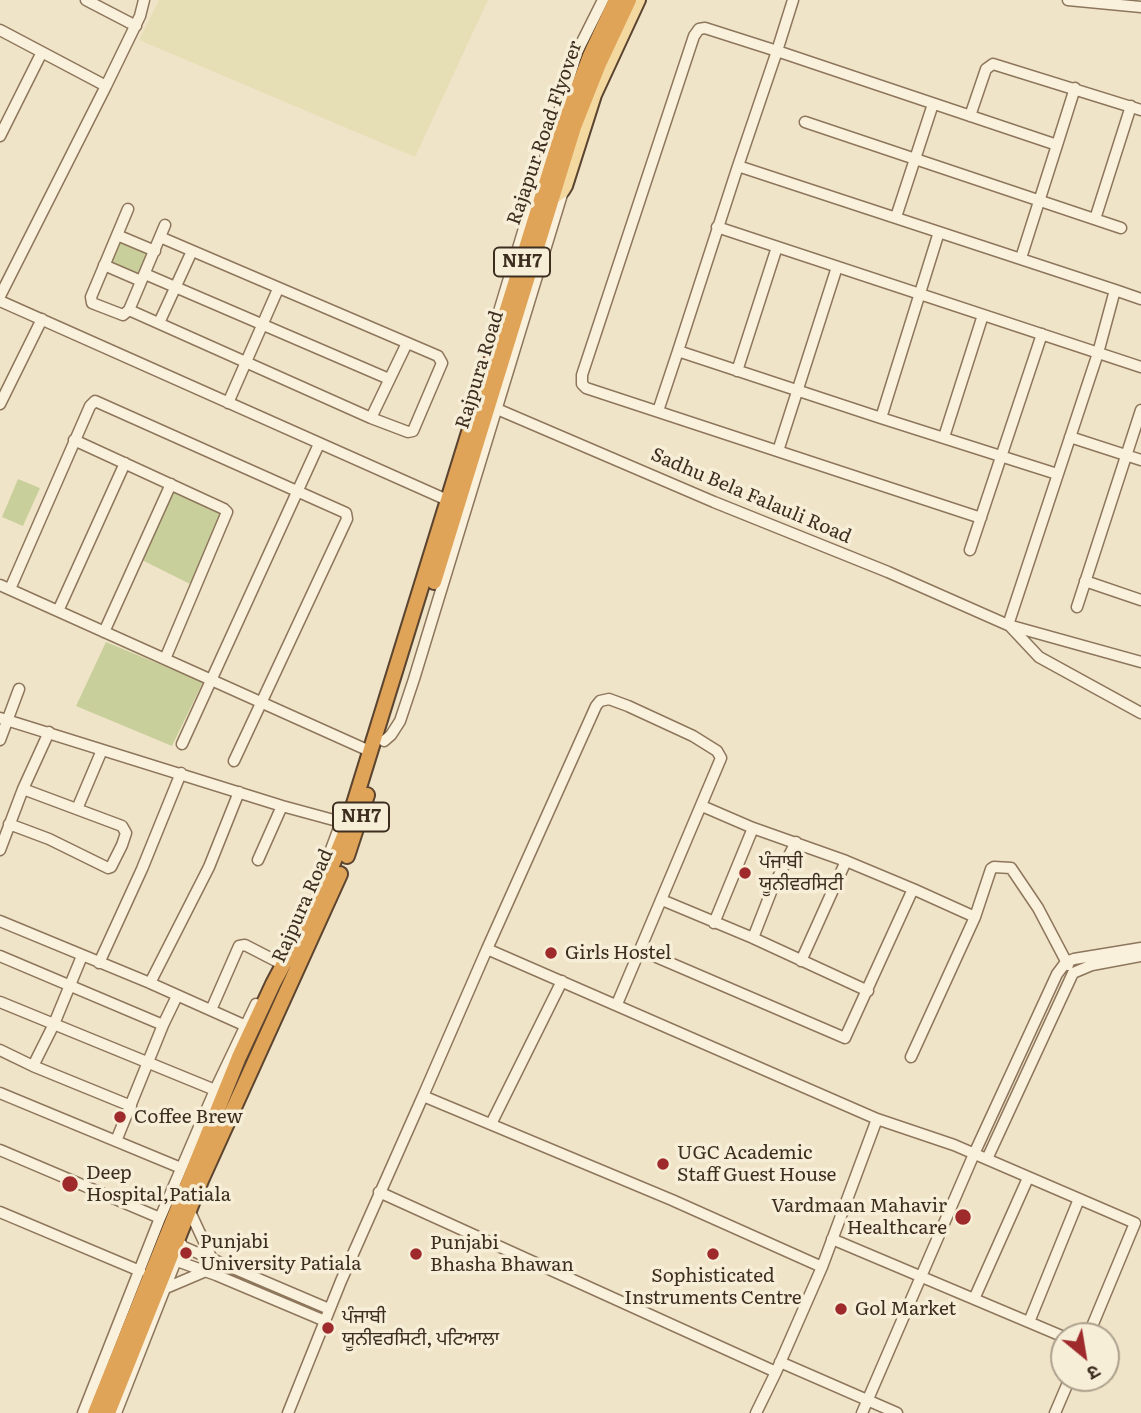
<!DOCTYPE html>
<meta charset="utf-8">
<style>
body{margin:0}
#map{position:relative;width:1141px;height:1413px;overflow:hidden;background:#f0e4c8;font-family:Literata,"Noto Sans Devanagari",serif}
canvas{display:block}
.north{position:absolute;left:1050px;top:1322px;width:70px;height:70px;box-sizing:border-box;background:#f7eed8;border:2px solid #ada18e;border-radius:50%;rotate:150deg;font-size:19px;font-weight:700;line-height:28px;text-align:center;color:#3d2e20}
.north::after{content:'';display:block;margin:auto;width:24px;height:32px;background:#9e2a2b;clip-path:polygon(50% 0,100% 100%,50% 72%,0 100%)}
</style>
<div id="map">
<canvas width="1141" height="1413"></canvas>
<div class="north">उ</div>
</div>
<script>
const ctx = document.querySelector('canvas').getContext('2d');
ctx.lineJoin = 'round';
function fillPath(path, color) { ctx.fillStyle = color; ctx.fill(path, 'evenodd'); }
const shape = rows => new Path2D(rows.map(r => 'M' + r).join(''));
function stroke(path, color, width, dash) { ctx.strokeStyle = color; ctx.lineWidth = width; ctx.lineCap = dash ? 'butt' : 'round'; ctx.setLineDash(dash || []); ctx.stroke(path); }
function label(font, color, halo, rows, align = 'center') {
  ctx.font = font + ' Literata,"Noto Sans Gurmukhi",serif'; ctx.lineWidth = 7; ctx.setLineDash([]); ctx.textBaseline = 'middle'; ctx.strokeStyle = halo; ctx.fillStyle = color; for (const [text, x, y, turn = 0] of rows) {
    ctx.save(); ctx.translate(x, y); ctx.rotate((+turn || 0) * Math.PI / 180); ctx.textAlign = isNaN(turn) ? turn : align; if (halo) ctx.strokeText(text, 0, 0); ctx.fillText(text, 0, 0); ctx.restore();
  }
}
fillPath(shape([
 [159,0,488,0,415,157,139,40]
]), '#e6deb5');
fillPath(shape([
 [117,240,151,252,140,275,108,263],
 [18,479,40,488,23,526,2,517],
 [174,491,220,513,190,584,142,560],
 [106,642,203,682,172,746,76,706]
]), '#c9cf9b');
const minor = shape([
 [86,0,136,26],
 [793,0,777,51,705,28,699,29,694,36,582,375,582,384,586,388,981,518],
 [1068,0,1141,7],
 [0,30,106,86,0,296],
 [106,86,140,16,144,0],
 [970,116,986,69,993,64,1141,110],
 [805,122,1121,228],
 [0,136,42,52],
 [1057,145,1075,88],
 [738,166,678,351,881,418],
 [128,209,91,297,92,303,123,315,129,310,371,418,408,432,413,431,442,363,438,356,160,237],
 [896,217,933,104],
 [1095,219,1131,106],
 [717,227,1141,367],
 [939,232,881,418,1057,474],
 [117,235,155,251],
 [1021,258,1057,145,777,51,738,166,1115,290],
 [104,265,141,281],
 [145,274,389,379],
 [0,301,454,503],
 [129,310,165,225],
 [159,323,192,251],
 [488,348,577,52,603,0],
 [737,371,777,247],
 [228,403,278,289],
 [483,403,714,502,888,572,1008,625,1141,662],
 [0,404,42,319],
 [658,411,678,351],
 [371,418,407,343],
 [944,437,983,315],
 [1070,437,1141,460],
 [74,440,224,509,227,512,165,659],
 [778,451,837,267],
 [970,550,1042,334],
 [1085,581,1141,600],
 [0,585,365,749],
 [10,589,90,406,95,401,346,513,347,519,234,761],
 [1077,607,1141,410],
 [58,611,125,463],
 [1008,625,1098,353,1115,290,1141,299],
 [1009,625,1039,657,1141,713],
 [104,632,171,484],
 [0,718,282,806,341,822],
 [0,740,19,689],
 [384,741,391,735,400,721,414,679,563,191],
 [182,744,319,444],
 [77,809,102,750],
 [9,824,49,839,108,868,111,867,122,845,126,833,122,826,23,789],
 [0,850,23,789,49,732],
 [330,852,343,817],
 [258,860,282,806],
 [913,889,975,917,991,869,994,867,1011,868,1038,908,1068,965],
 [662,900,753,938,868,991],
 [0,921,150,983,246,1026],
 [714,923,753,828],
 [753,938,773,887,796,842],
 [487,949,596,706,600,701,609,699,628,706,693,736,717,751,721,758,617,1004],
 [640,950,845,1038,913,889,846,861,753,828,702,806],
 [0,956,163,1025],
 [801,961,846,861],
 [99,963,142,869,181,773],
 [150,983,209,867,239,792],
 [0,1002,215,1090],
 [211,1010,239,946,245,945,278,962],
 [0,1050,33,1066,131,1106],
 [911,1057,975,917],
 [33,1066,54,1024,82,956],
 [0,1093,181,1168],
 [423,1096,487,949,877,1119,822,1267,776,1372,756,1413],
 [877,1119,954,1145,1135,1223,1088,1336],
 [491,1124,562,981],
 [116,1141,163,1025,177,996],
 [0,1150,160,1218],
 [987,1159,1073,973,1092,965,1141,956],
 [379,1192,776,1372],
 [0,1212,140,1271],
 [832,1239,1064,1337],
 [179,1245,329,1309],
 [174,1260,216,1275,325,1321],
 [166,1288,206,1271,212,1259,192,1216],
 [974,1299,1028,1178],
 [1029,1322,1079,1199],
 [780,1362,897,1413],
 [83,1413,160,1218,215,1090,256,1004],
 [116,1413,182,1245],
 [288,1413,341,1281,423,1096,672,1200,822,1267],
 [862,1413,974,1154,1057,974,1066,962,1074,959,1141,948],
 [1055,1413,1070,1378]
]);
const major = shape([
 [553,198,563,191,566,186,595,95,639,0]
]);
const highway = shape([
 [434,582,574,127,599,64,629,0],
 [347,856,367,795],
 [95,1413,239,1057,273,984,319,897,344,836,565,122,590,56,616,0],
 [108,1413,202,1178,340,874]
]);
stroke(minor, '#8d765c', 13);
stroke(major, '#5b4430', 16);
stroke(highway, '#5b4430', 18);
stroke(minor, '#faf1dc', 10);
stroke(major, '#f3d9a0', 12);
stroke(highway, '#e0a458', 14);
for (const [x, y, r, color] of [
 [745,873,7,"#9e2a2b"],
 [551,953,7,"#9e2a2b"],
 [120,1117,7,"#9e2a2b"],
 [663,1164,7,"#9e2a2b"],
 [70,1184,9,"#9e2a2b"],
 [963,1217,9,"#9e2a2b"],
 [186,1253,7,"#9e2a2b"],
 [416,1254,7,"#9e2a2b"],
 [713,1254,7,"#9e2a2b"],
 [841,1309,7,"#9e2a2b"],
 [328,1328,7,"#9e2a2b"]
]) { const dot = new Path2D(); dot.arc(x, y, r, 0, 2 * Math.PI); ctx.fillStyle = color; ctx.fill(dot); stroke(dot, '#f7eed8', 2.5); }
for (const [x, y, w] of [
 [522,262,56],
 [361,817,56]
]) { const box = new Path2D(); box.roundRect(x - w / 2, y - 14.5, w, 29, 5); ctx.fillStyle = '#f7eed8'; ctx.fill(box); stroke(box, '#3d2e20', 2); }
label('bold 18px', '#3d2e20', null, [
 ["NH7",522,262],
 ["NH7",361,817]
]);
label('19px', '#3d2e20', '#f7eed8', [
 ["Rajapur Road Flyover",545,133,-71],
 ["Rajpura Road",480,370,-73],
 ["Sadhu Bela Falauli Road",751,496,23],
 ["Rajpura Road",303,906,-66]
]);
label('19px', '#3d2e20', '#f7eed8', [
 ["ਪੰਜਾਬੀ",759,862],
 ["ਯੂਨੀਵਰਸਿਟੀ",759,884],
 ["Girls Hostel",565,953],
 ["Coffee Brew",134,1117],
 ["UGC Academic",677,1153],
 ["Staff Guest House",677,1175],
 ["Deep",86,1173],
 ["Hospital,Patiala",86,1195],
 ["Vardmaan Mahavir",947,1206,"right"],
 ["Healthcare",947,1228,"right"],
 ["Punjabi",200,1242],
 ["University Patiala",200,1264],
 ["Punjabi",430,1243],
 ["Bhasha Bhawan",430,1265],
 ["Sophisticated",713,1276,"center"],
 ["Instruments Centre",713,1298,"center"],
 ["Gol Market",855,1309],
 ["ਪੰਜਾਬੀ",342,1317],
 ["ਯੂਨੀਵਰਸਿਟੀ, ਪਟਿਆਲਾ",342,1339]
], 'left');
</script>
